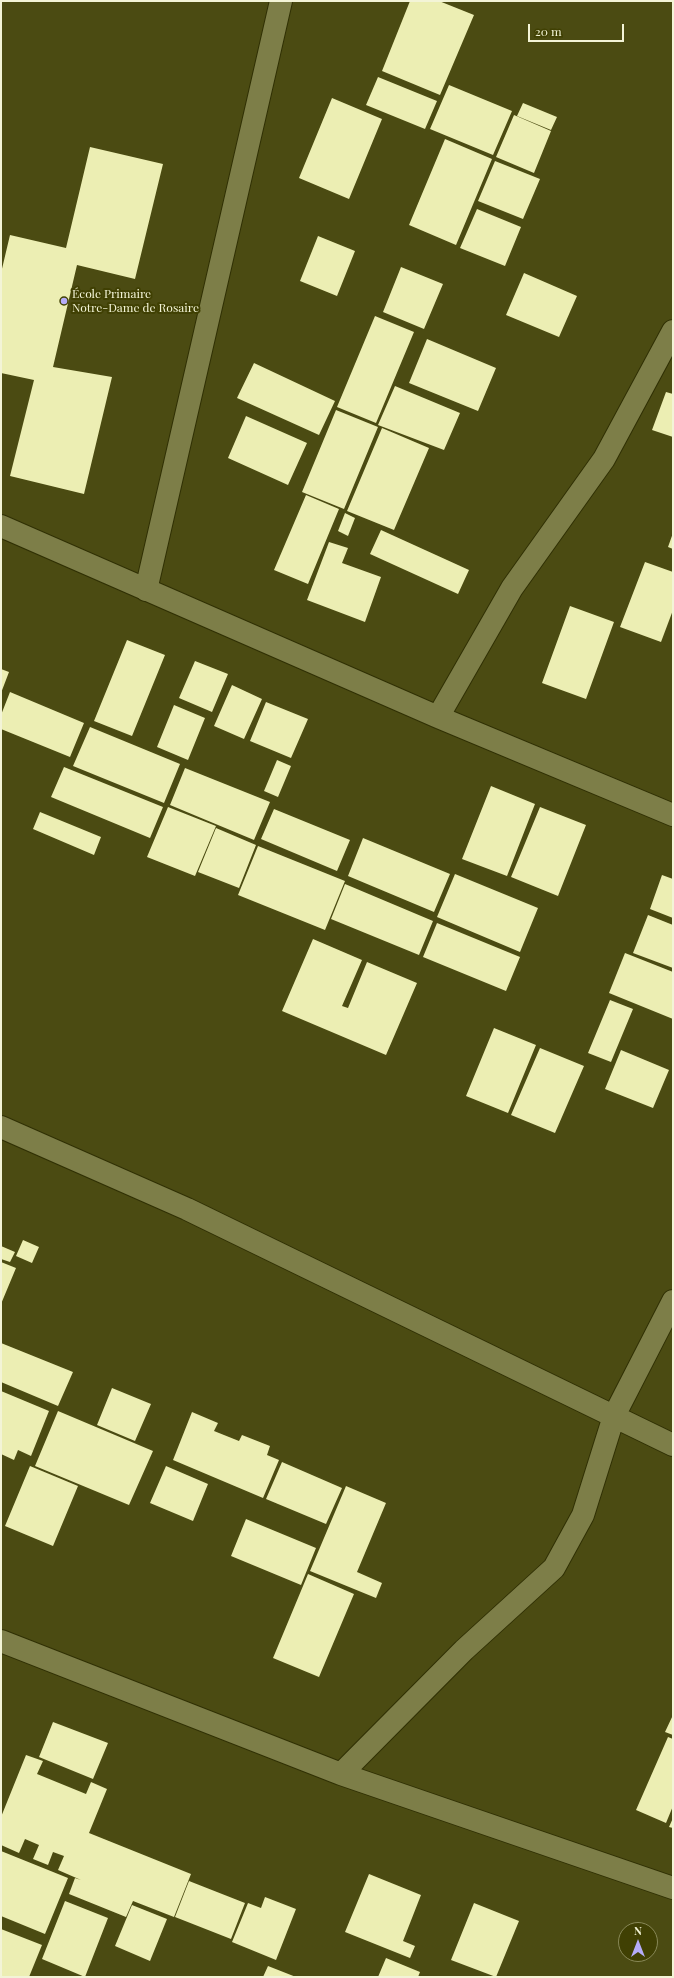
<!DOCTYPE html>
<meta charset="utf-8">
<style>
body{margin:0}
#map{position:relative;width:674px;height:1978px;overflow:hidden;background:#4b4b12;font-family:"Playfair Display",serif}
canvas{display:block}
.frame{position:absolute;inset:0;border:2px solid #f3f4d7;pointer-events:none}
.north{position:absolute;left:618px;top:1922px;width:40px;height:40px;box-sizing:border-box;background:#404003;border:1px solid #888858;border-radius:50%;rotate:0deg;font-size:11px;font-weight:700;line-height:16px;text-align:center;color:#f3f4d7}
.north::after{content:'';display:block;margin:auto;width:14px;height:18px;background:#b5acf8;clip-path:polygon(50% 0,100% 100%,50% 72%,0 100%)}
.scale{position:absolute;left:528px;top:24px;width:96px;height:18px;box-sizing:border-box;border:2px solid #f3f4d7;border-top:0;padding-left:5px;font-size:12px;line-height:14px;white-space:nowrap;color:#f3f4d7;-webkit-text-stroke:3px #404003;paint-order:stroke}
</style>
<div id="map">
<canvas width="674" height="1978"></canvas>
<div class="frame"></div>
<div class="north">N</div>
<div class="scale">20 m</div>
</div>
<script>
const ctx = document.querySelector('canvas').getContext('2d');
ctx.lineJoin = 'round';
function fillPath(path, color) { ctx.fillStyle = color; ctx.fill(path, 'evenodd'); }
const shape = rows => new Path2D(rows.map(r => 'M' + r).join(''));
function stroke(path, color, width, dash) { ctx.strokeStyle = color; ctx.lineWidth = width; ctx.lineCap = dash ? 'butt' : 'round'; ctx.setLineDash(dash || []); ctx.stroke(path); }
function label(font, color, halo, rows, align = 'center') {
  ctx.font = font + ' "Playfair Display",serif'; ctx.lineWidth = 4; ctx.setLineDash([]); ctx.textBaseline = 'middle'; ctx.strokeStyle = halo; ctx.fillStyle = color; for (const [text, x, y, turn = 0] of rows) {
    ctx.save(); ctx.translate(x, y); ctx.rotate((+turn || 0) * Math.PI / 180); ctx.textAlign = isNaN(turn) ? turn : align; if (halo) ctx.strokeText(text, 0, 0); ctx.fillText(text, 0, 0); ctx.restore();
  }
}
fillPath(shape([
 [410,1,439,1,474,15,440,95,382,71],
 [378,77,437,101,425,129,366,105],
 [449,85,512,111,493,155,430,129],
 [332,98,382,119,349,199,299,178],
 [523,103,557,117,551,130,517,116],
 [514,115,551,131,534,173,496,157],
 [445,139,492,159,456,245,409,225],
 [90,147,163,164,135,279,77,265,53,367,112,377,84,494,10,476,34,380,1,373,1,273,10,235,66,248],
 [495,161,540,179,523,219,478,201],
 [477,209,521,227,505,266,460,248],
 [318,236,355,251,337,296,300,281],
 [401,267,443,284,424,329,383,312],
 [524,273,577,296,559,337,506,315],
 [375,316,414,332,376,423,337,407],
 [427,339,496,368,478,411,409,383],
 [254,363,335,401,319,435,237,398],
 [395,386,460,413,444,450,378,425],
 [666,392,673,394,673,437,652,430],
 [336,410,378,427,344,509,302,492],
 [246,416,307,443,288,485,228,458],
 [382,428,429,448,394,530,347,511],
 [306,495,339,509,308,584,274,570],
 [345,513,355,518,348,536,338,531],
 [381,530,469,570,458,594,370,554],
 [673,533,673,549,668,547],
 [329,542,348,548,342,563,381,577,365,622,307,600],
 [645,562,673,572,673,610,661,642,620,627],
 [570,606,614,622,586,699,542,683],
 [127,640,165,655,132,736,94,721],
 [195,661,228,674,212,712,179,698],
 [1,669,9,672,1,693],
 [232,685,262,699,244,739,214,726],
 [10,692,84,723,70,757,1,729,1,715],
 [266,702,308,719,291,758,250,741],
 [174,705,205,718,188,760,157,747],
 [90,727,180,764,164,803,73,766],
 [277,760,291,766,278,797,264,791],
 [64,767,163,807,150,838,51,797],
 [185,768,270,802,254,840,170,805],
 [491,786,535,804,507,876,462,859],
 [168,807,216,826,195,876,147,857],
 [540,807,586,825,558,896,511,877],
 [274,809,350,840,337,871,261,839],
 [40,812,101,837,94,855,33,829],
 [216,828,256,845,239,888,198,872],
 [363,838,450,874,434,912,348,876],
 [258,846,345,881,325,930,238,895],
 [455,874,538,908,520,952,437,917],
 [662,875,673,879,673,918,650,909],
 [345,884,433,921,419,955,331,919],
 [648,915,673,925,673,968,633,953],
 [437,923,520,957,506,991,423,957],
 [313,939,362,960,342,1006,348,1008,367,962,417,983,386,1055,282,1011],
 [625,953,673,972,673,1019,609,993],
 [610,1000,633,1009,611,1062,588,1053],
 [494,1028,536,1045,508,1113,466,1096],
 [540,1048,584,1066,555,1133,511,1115],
 [621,1050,669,1070,653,1108,605,1089],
 [23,1240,39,1247,32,1263,16,1256],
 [1,1246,15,1252,10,1262,1,1259],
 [1,1262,16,1268,1,1304],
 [1,1343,73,1372,58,1406,1,1382],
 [112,1388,151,1404,135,1441,97,1425],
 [1,1391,49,1411,31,1456,18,1450,14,1460,1,1454],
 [58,1411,153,1451,129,1505,35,1466],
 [192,1412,218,1423,214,1431,239,1441,242,1435,270,1446,267,1455,279,1460,263,1498,173,1460],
 [282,1462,342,1488,326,1524,266,1499],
 [30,1466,78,1486,53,1546,5,1526],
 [166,1466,208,1484,193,1521,150,1503],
 [346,1486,386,1503,357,1572,382,1583,376,1598,310,1571],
 [246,1519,316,1548,301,1585,231,1556],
 [308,1574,354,1594,319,1677,273,1658],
 [673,1715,673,1735,665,1732],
 [53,1722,108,1743,93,1779,39,1757],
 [668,1737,673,1739,673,1806,666,1823,636,1810],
 [26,1755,43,1761,37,1774,86,1794,91,1782,107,1789,89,1833,191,1874,174,1917,133,1901,126,1917,69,1894,75,1878,81,1880,58,1870,64,1856,53,1852,48,1865,33,1859,39,1845,25,1839,19,1853,1,1845,1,1817],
 [673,1818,673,1828,669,1827],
 [1,1851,68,1878,45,1934,1,1916],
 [369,1874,421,1895,403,1941,415,1946,410,1958,345,1932],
 [189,1881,245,1903,231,1939,175,1917],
 [265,1897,296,1909,276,1960,232,1942,248,1903,261,1908],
 [65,1901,108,1918,85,1977,42,1959],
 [474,1903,519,1921,496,1977,451,1960],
 [132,1905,167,1919,150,1961,115,1946],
 [1,1929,42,1945,29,1977,1,1977],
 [386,1958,420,1972,418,1977,378,1977],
 [268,1966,296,1977,263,1977]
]), '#eceeb3');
const street = shape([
 [1,526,438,717,673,815],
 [146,590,281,1],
 [438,717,512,588,604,459,673,331],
 [1,1127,187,1209,673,1445],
 [1,1641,341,1774,673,1888],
 [341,1774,464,1650,554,1568,583,1515,614,1416,673,1301]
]);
stroke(street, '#303004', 24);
stroke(street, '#7d7e48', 22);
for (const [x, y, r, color] of [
 [64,301,4,"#b5acf8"]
]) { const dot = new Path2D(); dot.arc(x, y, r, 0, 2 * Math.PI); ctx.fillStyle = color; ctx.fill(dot); stroke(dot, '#404003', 1.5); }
label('12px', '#f3f4d7', '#404003', [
 ["École Primaire",72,294],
 ["Notre-Dame de Rosaire",72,308]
], 'left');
</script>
